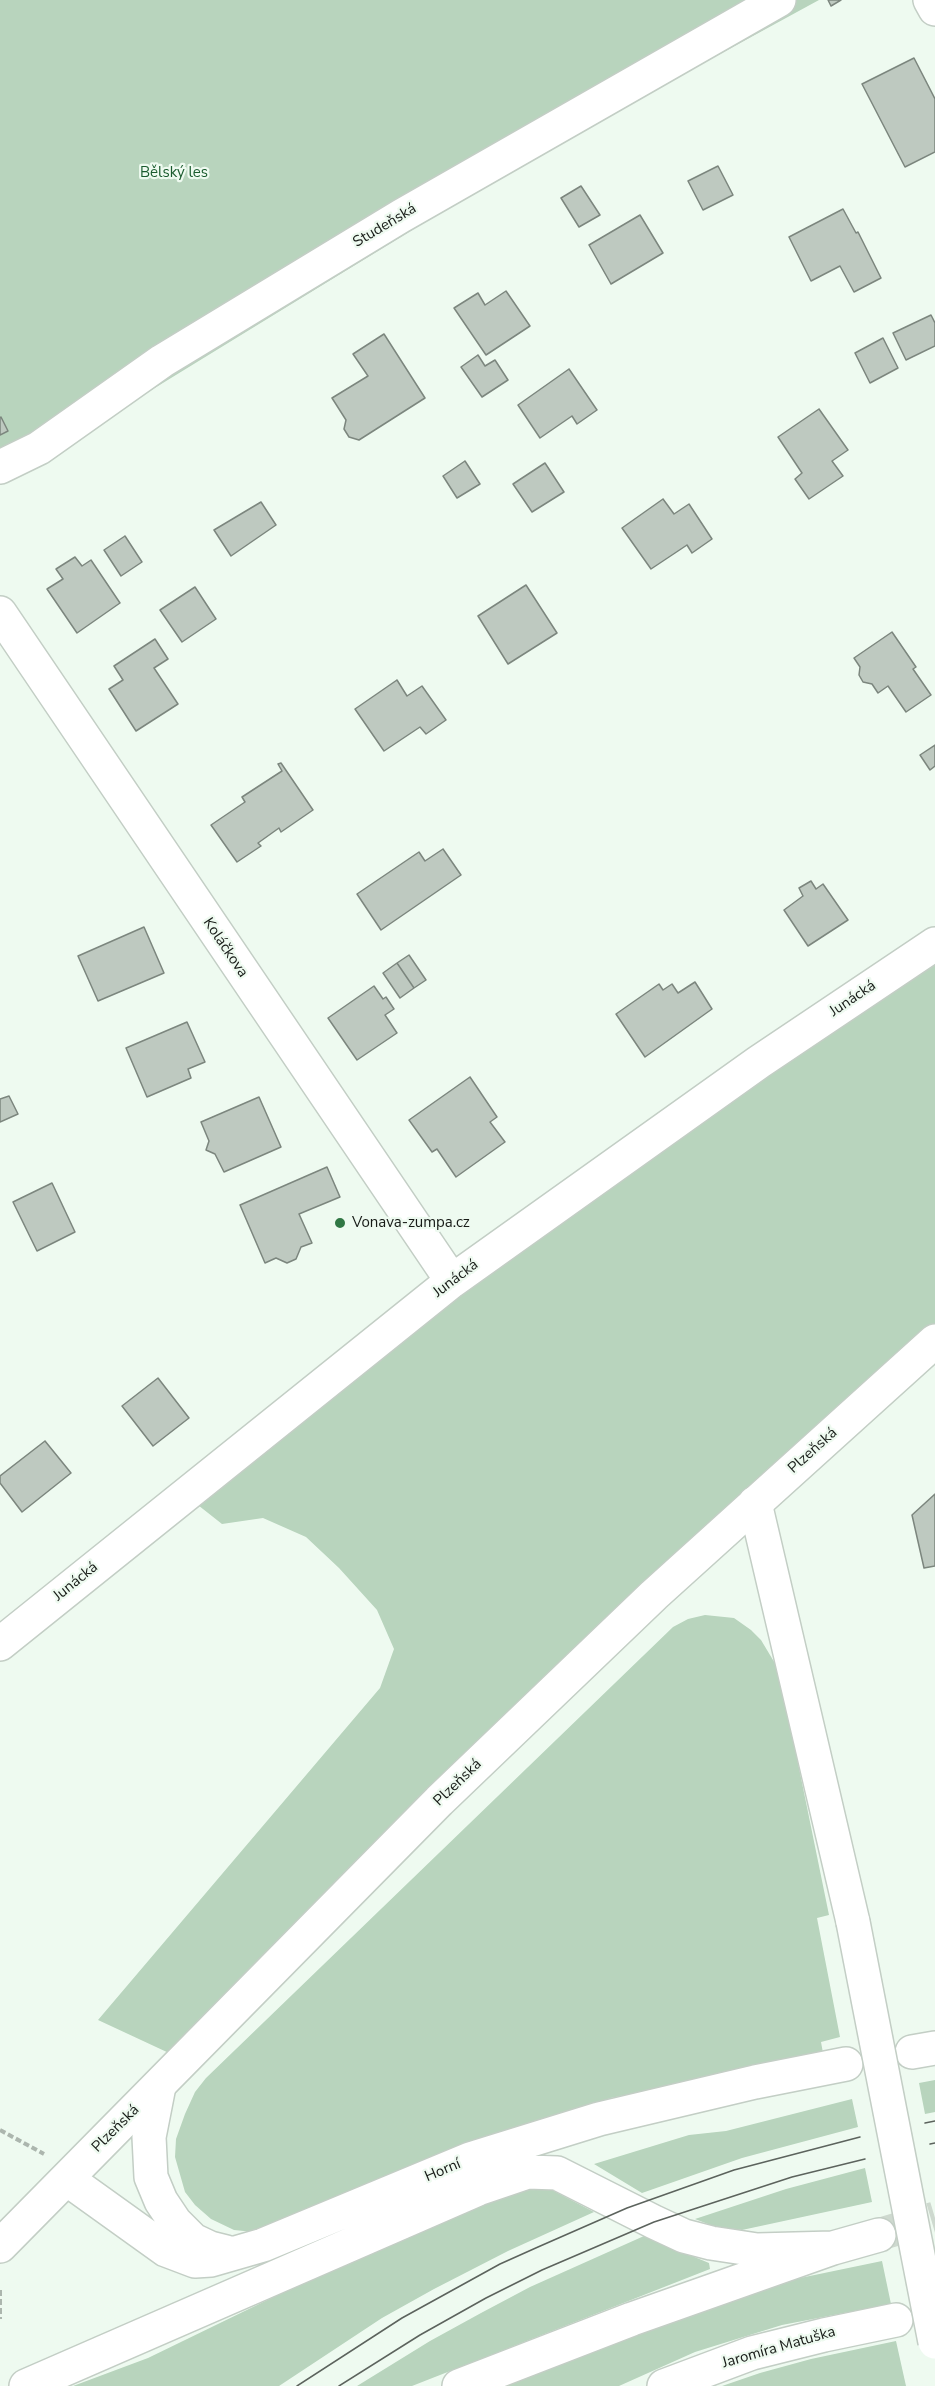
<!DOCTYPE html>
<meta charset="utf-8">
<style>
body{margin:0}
canvas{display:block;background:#eefaf0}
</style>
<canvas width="935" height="2386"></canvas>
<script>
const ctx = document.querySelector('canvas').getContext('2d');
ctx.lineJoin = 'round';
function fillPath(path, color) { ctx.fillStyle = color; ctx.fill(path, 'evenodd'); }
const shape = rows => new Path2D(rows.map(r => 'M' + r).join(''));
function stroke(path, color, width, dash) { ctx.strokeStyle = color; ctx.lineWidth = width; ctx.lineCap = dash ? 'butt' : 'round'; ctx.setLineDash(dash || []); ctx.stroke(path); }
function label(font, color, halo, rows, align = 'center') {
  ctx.font = font + ' "Nunito Sans",sans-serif'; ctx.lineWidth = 4.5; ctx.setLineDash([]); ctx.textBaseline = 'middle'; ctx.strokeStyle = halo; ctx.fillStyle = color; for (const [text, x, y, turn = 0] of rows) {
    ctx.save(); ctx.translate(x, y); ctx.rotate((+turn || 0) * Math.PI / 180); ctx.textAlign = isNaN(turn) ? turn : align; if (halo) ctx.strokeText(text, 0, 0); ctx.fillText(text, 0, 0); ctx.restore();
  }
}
fillPath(shape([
 [0,0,819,0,531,157,0,483],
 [935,944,935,1342,184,2060,98,2020,380,1688,394,1649,377,1610,339,1568,306,1537,263,1518,222,1524,184,1494],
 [705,1615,734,1618,751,1630,761,1640,779,1670,829,1915,817,1918,840,2037,821,2042,823,2053,611,2098,440,2153,303,2213,254,2232,234,2230,211,2219,195,2205,185,2192,175,2157,176,2139,185,2114,195,2092,206,2078,673,1627,688,1619],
 [935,2080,935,2112,925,2114,919,2083],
 [852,2099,858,2127,742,2158,642,2193,594,2164,689,2135,726,2131],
 [865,2168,872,2202,742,2230,713,2226,695,2219,786,2189],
 [532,2184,552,2190,594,2212,508,2251,434,2289,382,2318,279,2386,73,2386,148,2358,362,2254],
 [644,2236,709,2263,710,2269,412,2386,357,2386,430,2341,481,2313,530,2287],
 [882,2261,891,2304,782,2325,695,2352,619,2386,490,2386,776,2283],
 [896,2341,906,2386,722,2386,760,2373,811,2359]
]), '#b8d4bd');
const building = shape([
 [828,0,841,0,831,6,828,0],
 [914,58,935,99,935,152,905,167,862,84,914,58],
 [718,166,733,195,703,210,688,181,718,166],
 [581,186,600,215,579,227,561,198,581,186],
 [843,209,856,233,858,232,881,278,854,292,840,266,811,281,789,237,843,209],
 [640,215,663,253,611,284,589,245,640,215],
 [506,291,530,326,486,355,454,308,478,293,485,305,506,291],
 [931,315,935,323,935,346,906,360,893,333,931,315],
 [384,334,425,398,359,440,349,437,344,429,346,420,332,398,368,376,353,354,384,334],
 [883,338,898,368,870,383,855,353,883,338],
 [478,355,485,366,495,360,508,380,482,397,461,367,478,355],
 [569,369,597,410,577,424,572,416,540,438,518,405,569,369],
 [819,409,848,450,832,461,843,476,809,499,795,479,802,473,778,437,819,409],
 [1,417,8,431,0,435,0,418,1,417],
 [465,461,480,484,457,498,443,476,465,461],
 [545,463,564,492,532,512,513,484,545,463],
 [663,499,674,514,689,504,712,539,692,553,687,545,651,569,622,528,663,499],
 [261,502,276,525,231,556,214,530,261,502],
 [125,536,142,562,121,576,104,550,125,536],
 [75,557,82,566,91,560,120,603,77,633,47,589,63,579,56,569,75,557],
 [526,585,557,633,508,664,478,616,526,585],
 [195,587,216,619,182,642,160,610,195,587],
 [892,632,916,667,913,669,931,695,906,712,888,686,878,693,872,684,863,682,859,675,860,667,854,658,892,632],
 [155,639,168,659,154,668,178,704,136,731,109,689,123,680,114,666,155,639],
 [397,680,407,696,422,686,446,720,426,734,420,727,384,751,355,709,397,680],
 [935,745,935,766,930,770,920,755,935,745],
 [281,763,313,810,281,832,279,828,258,843,261,846,237,862,211,825,245,802,242,797,282,771,278,764,281,763],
 [443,849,461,875,381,930,357,894,419,852,425,861,443,849],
 [811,881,816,889,823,884,848,920,808,946,784,910,803,896,799,888,811,881],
 [144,927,164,973,98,1001,78,956,144,927],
 [409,955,426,980,414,988,397,963,409,955],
 [397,963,414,988,400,998,383,973,397,963],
 [695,982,712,1009,645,1057,616,1014,659,984,663,990,672,984,678,993,695,982],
 [374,986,383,999,386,997,394,1009,385,1015,397,1033,357,1060,328,1018,374,986],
 [187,1022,205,1062,188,1069,191,1078,147,1097,126,1048,187,1022],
 [470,1077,497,1117,490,1122,505,1142,456,1177,437,1149,432,1152,409,1120,470,1077],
 [9,1096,18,1114,0,1122,0,1099,9,1096],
 [259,1097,281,1147,224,1172,215,1154,206,1150,209,1141,201,1122,259,1097],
 [327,1167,340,1197,299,1214,312,1243,301,1247,296,1259,287,1263,276,1258,265,1263,240,1205,327,1167],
 [52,1183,75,1232,37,1251,13,1202,52,1183],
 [158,1378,189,1418,153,1446,122,1406,158,1378],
 [45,1441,71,1473,22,1512,0,1483,0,1476,45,1441],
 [935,1494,935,1566,924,1568,912,1515,935,1494]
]);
fillPath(building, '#bec9c0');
stroke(building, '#7c867e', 1.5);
stroke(shape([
 [884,2233,935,2218]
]), '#ced9cf', 33, [33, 16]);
const street = shape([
 [930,0,935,9],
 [0,467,39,448,162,361,401,216,779,0],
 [0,613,452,1281],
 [755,1503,853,1922],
 [0,1644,452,1281,759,1062,935,944],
 [912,2052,935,2048],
 [159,2086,149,2137,151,2177,161,2201,175,2222,193,2240,210,2248,226,2252],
 [67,2179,166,2250,195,2261,211,2260,263,2245,470,2159,599,2119,755,2082,846,2064],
 [26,2386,478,2189,528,2172,557,2173,654,2222,684,2236,711,2243,757,2250,833,2248],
 [459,2386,632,2319,833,2248,879,2235],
 [664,2386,752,2353,824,2335,896,2320]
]);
const primary = shape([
 [0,2246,439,1801,654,1595,935,1341]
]);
stroke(street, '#c3cec5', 36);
stroke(primary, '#c3cec5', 36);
stroke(shape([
 [0,2130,44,2154],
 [0,2290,0,2319]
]), '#acb6ae', 4, [6, 3]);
stroke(street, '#fff', 33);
stroke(primary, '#fff', 33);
stroke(shape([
 [925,2123,935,2121],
 [930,2144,935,2143],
 [297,2386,402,2318,500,2264,538,2247,627,2208,734,2170,860,2137],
 [339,2386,420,2335,486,2298,542,2270,654,2222,792,2177,865,2159]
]), '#5c635d', 1.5);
const streetBridge = shape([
 [853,1922,935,2342]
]);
stroke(streetBridge, '#c3cec5', 36, []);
stroke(streetBridge, '#fff', 33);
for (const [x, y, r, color] of [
 [340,1223,6,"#307744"]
]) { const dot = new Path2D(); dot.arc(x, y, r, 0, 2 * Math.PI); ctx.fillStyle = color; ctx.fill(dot); stroke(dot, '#eefaf0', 2); }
label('15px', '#1a5b2e', '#eefaf0', [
 ["Bělský les",174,173]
]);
label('15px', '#171b17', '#eefaf0', [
 ["Studeňská",385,226,-31],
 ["Koláčkova",225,948,56],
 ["Junácká",853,999,-34],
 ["Junácká",456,1279,-37],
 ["Plzeňská",813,1451,-42],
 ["Junácká",76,1582,-39],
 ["Plzeňská",458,1783,-44],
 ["Plzeňská",116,2129,-45],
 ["Horní",443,2171,-23],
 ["Jaromíra Matuška",779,2348,-16]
]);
label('15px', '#171b17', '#eefaf0', [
 ["Vonava-zumpa.cz",352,1223]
], 'left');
</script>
